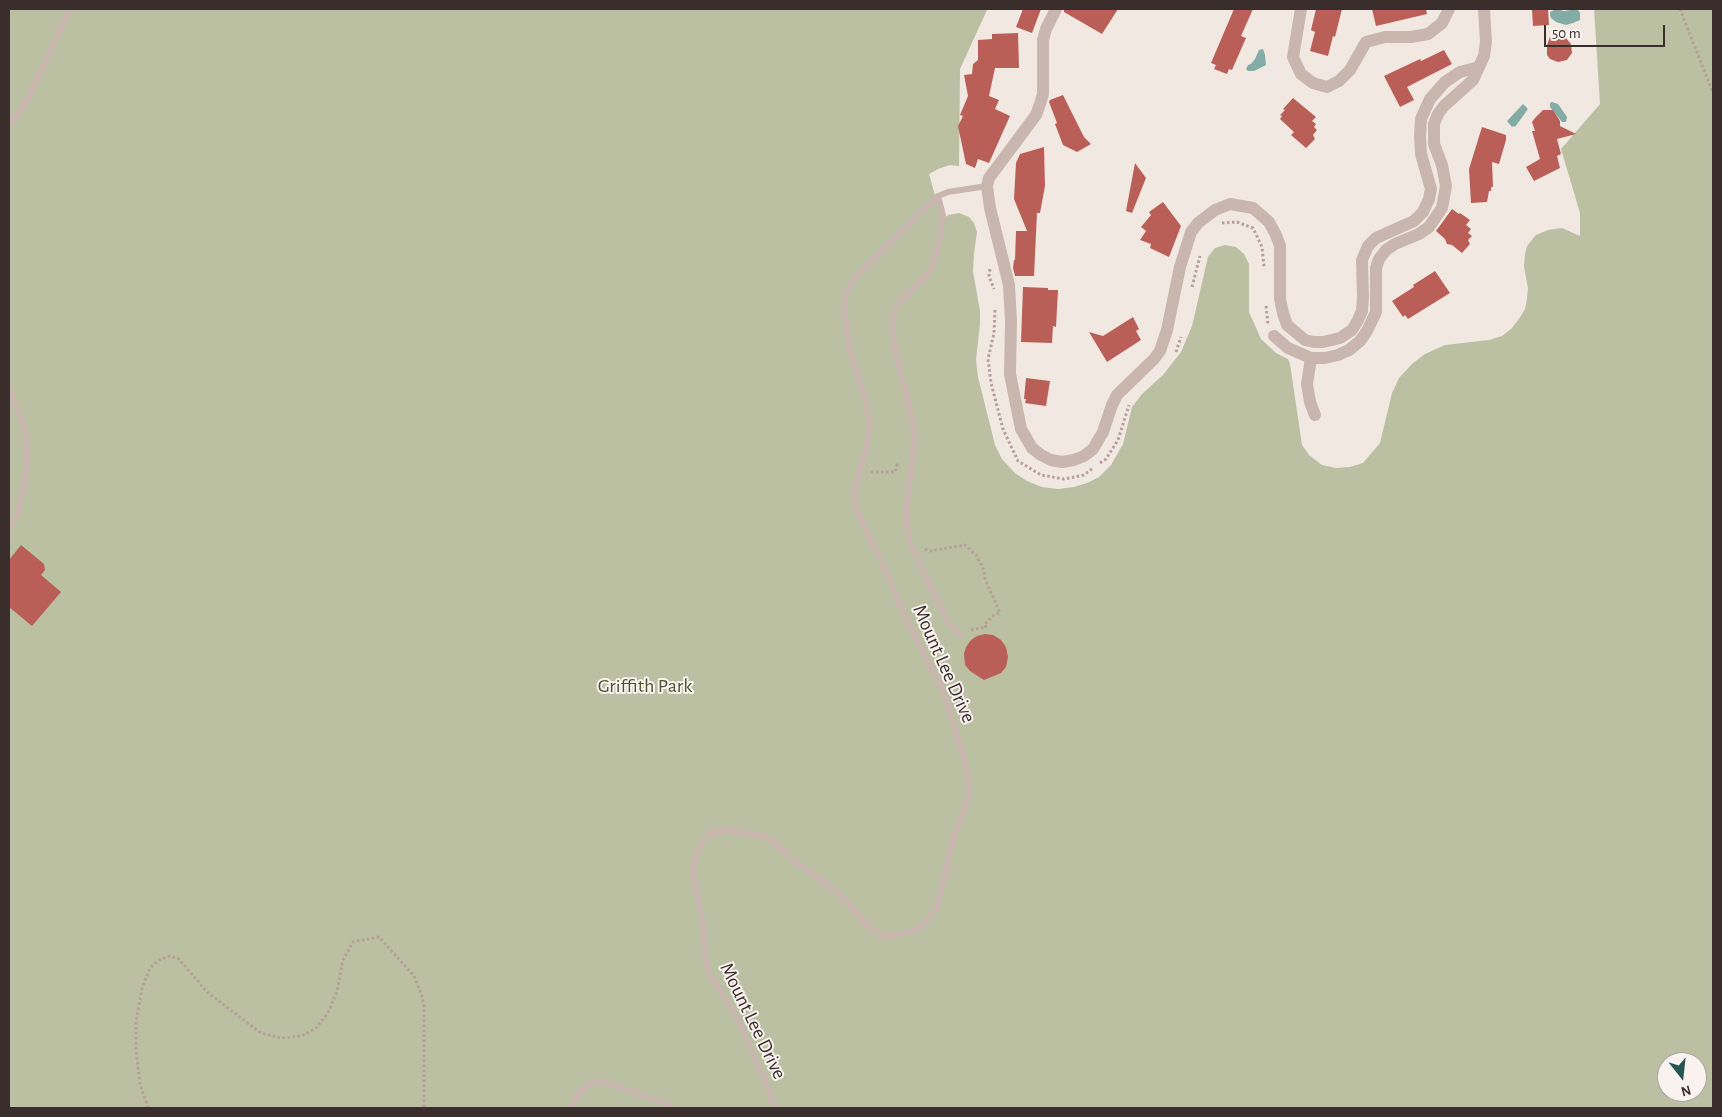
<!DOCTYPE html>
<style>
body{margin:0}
#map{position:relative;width:1722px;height:1117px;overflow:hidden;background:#f2e8e2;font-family:"Alegreya Sans",sans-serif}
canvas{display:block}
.frame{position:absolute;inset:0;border:10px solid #392e2c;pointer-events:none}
.north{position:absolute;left:1657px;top:1052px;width:50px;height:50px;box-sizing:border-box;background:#f9f2ef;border:1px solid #aca4a1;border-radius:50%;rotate:164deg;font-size:14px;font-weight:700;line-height:20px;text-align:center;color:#392e2c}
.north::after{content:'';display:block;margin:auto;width:18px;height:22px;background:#265651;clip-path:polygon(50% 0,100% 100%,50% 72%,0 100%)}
.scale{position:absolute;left:1544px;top:25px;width:121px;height:22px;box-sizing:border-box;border:2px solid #392e2c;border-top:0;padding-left:6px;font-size:15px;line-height:18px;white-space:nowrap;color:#392e2c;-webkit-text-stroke:4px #f9f2ef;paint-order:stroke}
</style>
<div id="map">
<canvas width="1722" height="1117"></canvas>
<div class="frame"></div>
<div class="north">N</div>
<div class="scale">50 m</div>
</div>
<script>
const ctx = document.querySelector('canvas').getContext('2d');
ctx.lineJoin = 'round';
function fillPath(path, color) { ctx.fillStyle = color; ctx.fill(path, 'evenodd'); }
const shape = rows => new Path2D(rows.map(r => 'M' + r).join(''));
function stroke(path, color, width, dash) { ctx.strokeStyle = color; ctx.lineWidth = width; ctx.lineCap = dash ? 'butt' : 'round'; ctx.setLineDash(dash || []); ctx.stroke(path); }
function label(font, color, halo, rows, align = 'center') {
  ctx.font = font + ' "Alegreya Sans",sans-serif'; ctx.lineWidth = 4; ctx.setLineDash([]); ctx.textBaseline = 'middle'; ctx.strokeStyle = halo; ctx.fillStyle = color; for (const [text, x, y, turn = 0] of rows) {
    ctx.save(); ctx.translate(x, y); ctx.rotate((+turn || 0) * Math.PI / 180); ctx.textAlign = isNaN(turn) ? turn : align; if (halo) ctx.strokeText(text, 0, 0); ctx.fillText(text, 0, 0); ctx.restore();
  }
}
fillPath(shape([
 [9,9,987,10,960,69,959,166,950,165,938,169,929,174,942,220,948,215,959,213,969,217,974,223,977,232,974,253,973,271,980,311,980,324,976,360,978,377,995,445,1002,459,1015,473,1027,481,1042,487,1058,489,1074,487,1087,483,1099,477,1111,465,1123,444,1132,407,1142,394,1163,375,1181,352,1192,326,1208,257,1215,248,1225,245,1236,247,1244,254,1249,264,1249,312,1261,339,1276,353,1288,359,1290,364,1302,445,1309,455,1322,465,1336,468,1350,467,1363,463,1380,443,1392,393,1399,378,1412,364,1425,354,1445,345,1489,340,1502,336,1511,329,1519,319,1525,309,1527,299,1528,288,1524,267,1525,254,1527,246,1536,235,1548,230,1562,228,1580,236,1580,213,1561,149,1600,104,1594,9,1713,9,1713,1108,9,1108],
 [1667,1062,1697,1062,1697,1092,1667,1092]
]), '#bbc0a3');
fillPath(shape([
 [1556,9,1564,11,1577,9,1580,13,1580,20,1573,23,1566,25,1556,22,1551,18,1550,15,1550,12],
 [1263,49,1265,55,1266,65,1254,71,1248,71,1246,69,1248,65,1251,64,1255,59,1259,50],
 [1552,102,1558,104,1567,117,1566,122,1562,122,1550,107,1550,103],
 [1523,104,1528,109,1515,127,1514,126,1512,127,1507,121]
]), '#84aca7');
fillPath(shape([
 [1023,9,1041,9,1032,33,1016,27],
 [1064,9,1118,9,1102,34,1064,12],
 [1234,9,1253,9,1241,36,1246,38,1232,70,1229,69,1227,74,1214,69,1216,65,1211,63],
 [1316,9,1342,9,1335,37,1333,36,1328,56,1310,51,1315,32,1311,30],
 [1372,9,1426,9,1427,14,1376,26],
 [1532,9,1548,9,1549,25,1533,26],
 [1018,33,1019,68,995,68,989,96,999,100,995,109,1010,116,989,163,978,159,975,168,966,164,958,126,963,116,960,115,968,96,964,75,972,74,973,64,978,60,978,40,992,39,992,34],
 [1561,36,1565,37,1571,44,1572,53,1567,60,1558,62,1550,59,1547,55,1547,45,1550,37],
 [1444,50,1452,64,1407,87,1414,100,1400,107,1384,76,1420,59,1421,61],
 [1063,95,1084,137,1091,144,1077,152,1063,145,1055,124,1057,123,1049,102,1050,100],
 [1293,98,1316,117,1312,121,1316,124,1314,127,1317,130,1313,135,1315,139,1306,148,1291,135,1294,132,1280,119,1282,116,1280,115,1285,110,1283,109],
 [1543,110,1553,110,1560,121,1560,126,1576,134,1557,139,1561,154,1557,156,1560,168,1534,181,1526,167,1540,159,1532,131,1535,131,1532,122,1535,118],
 [1482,127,1506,135,1506,140,1499,164,1492,162,1493,187,1491,187,1491,191,1489,191,1487,202,1471,203,1469,169],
 [1044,147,1045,186,1040,213,1037,213,1034,276,1015,276,1013,268,1014,260,1015,260,1016,231,1027,231,1014,199,1016,163,1020,154],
 [1135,163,1146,178,1132,213,1126,211],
 [1163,202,1181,226,1169,257,1150,248,1151,244,1140,240,1146,231,1141,227,1151,215,1149,212],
 [1452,209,1459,214,1460,213,1470,220,1466,225,1471,229,1468,233,1472,236,1468,240,1470,244,1462,253,1452,245,1447,244,1445,239,1436,231],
 [1435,271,1450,293,1408,319,1405,315,1403,317,1392,301,1414,287,1413,285],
 [1023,287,1048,288,1048,290,1058,290,1056,327,1053,326,1052,343,1021,342],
 [1133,317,1139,329,1136,331,1141,340,1107,362,1089,332,1103,336],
 [1026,378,1050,381,1046,406,1025,403,1026,399,1024,399],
 [21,545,44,564,45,570,41,575,61,592,32,626,9,607,9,560],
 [985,634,993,635,1001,640,1006,647,1008,657,1006,667,1001,673,984,680,970,671,965,665,964,654,966,647,971,640,977,636]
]), '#ba5e58');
stroke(shape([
 [1680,9,1713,93],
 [1222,223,1237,222,1253,228,1262,247,1264,267],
 [990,269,989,276,994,289],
 [1192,287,1200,256],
 [1266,306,1268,324],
 [995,310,994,333,988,359,991,383,1003,429,1018,461,1041,475,1064,479,1084,475,1093,468],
 [1176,352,1181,337],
 [1100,463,1106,459,1118,440,1129,405],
 [871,472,895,472,897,465,900,468],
 [925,549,930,551,965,545,976,555,984,570,985,579,1000,613,994,615,984,625,986,627,969,630],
 [148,1108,140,1084,136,1050,136,1022,142,988,150,968,159,960,170,956,179,959,207,992,261,1033,281,1038,302,1036,316,1028,328,1013,337,991,343,960,353,942,379,937,414,976,422,996,424,1007,424,1108]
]), '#b5a099', 3, [2.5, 2.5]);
stroke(shape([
 [9,127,29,97,70,9],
 [938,196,943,215,939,243,932,266,926,276,898,304,894,312,892,331,896,353,910,410,915,436,906,513,909,539,914,552,948,622,960,635],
 [9,389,20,415,27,438,27,463,23,490,17,515,9,529],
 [570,1108,580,1092,586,1086,594,1083,602,1082,611,1084,665,1103,672,1108],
 [775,1108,768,1087,735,1014,710,975,706,964,702,919,693,874,695,858,703,840,710,833,727,830,761,836,771,840,798,864,836,890,866,924,873,930,882,935,892,936,913,931,924,924,937,907,953,839,969,795,968,773,950,710,943,691,905,617,891,582,857,512,854,496,855,487,867,446,870,422,863,391,849,349,844,303,846,293,857,275,938,196,948,192,987,186]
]), '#c9b6af', 6);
stroke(shape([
 [1056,9,1046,29,1043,40,1043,94,1040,104,1036,115,989,178,987,186,990,208,1009,285,1011,321,1010,374,1021,429,1032,448,1041,455,1051,460,1062,462,1074,460,1084,456,1093,449,1103,432,1112,405,1117,395,1154,359,1160,351,1167,330,1180,267,1191,232,1198,223,1215,210,1230,204,1253,208,1269,222,1276,235,1280,246,1280,299,1283,313,1287,325,1305,340,1314,342,1323,342,1340,338,1352,330,1358,320,1362,311,1363,298,1362,260,1368,246,1376,238,1414,221,1423,212,1429,199,1431,189,1421,154,1420,137,1421,119,1430,99,1445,82,1460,72,1479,67],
 [1301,9,1293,57,1301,74,1313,83,1327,87,1339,81,1350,70,1366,42,1385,37,1411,37,1428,34,1442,23,1449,9],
 [1274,336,1288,348,1311,358,1325,358,1338,355,1349,350,1360,341,1367,331,1376,312,1376,268,1379,259,1386,250,1395,244,1419,234,1429,227,1442,208,1446,186,1442,165,1434,144,1434,124,1438,114,1444,106,1473,80,1484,56,1486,42,1484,9],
 [1311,358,1307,384,1310,402,1315,415]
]), '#c9b6af', 12);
label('20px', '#392e2c', '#f9f2ef', [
 ["Mount Lee Drive",944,664,66],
 ["Mount Lee Drive",753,1021,64]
]);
label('20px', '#4e5432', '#f9f2ef', [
 ["Griffith Park",645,686]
]);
</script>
